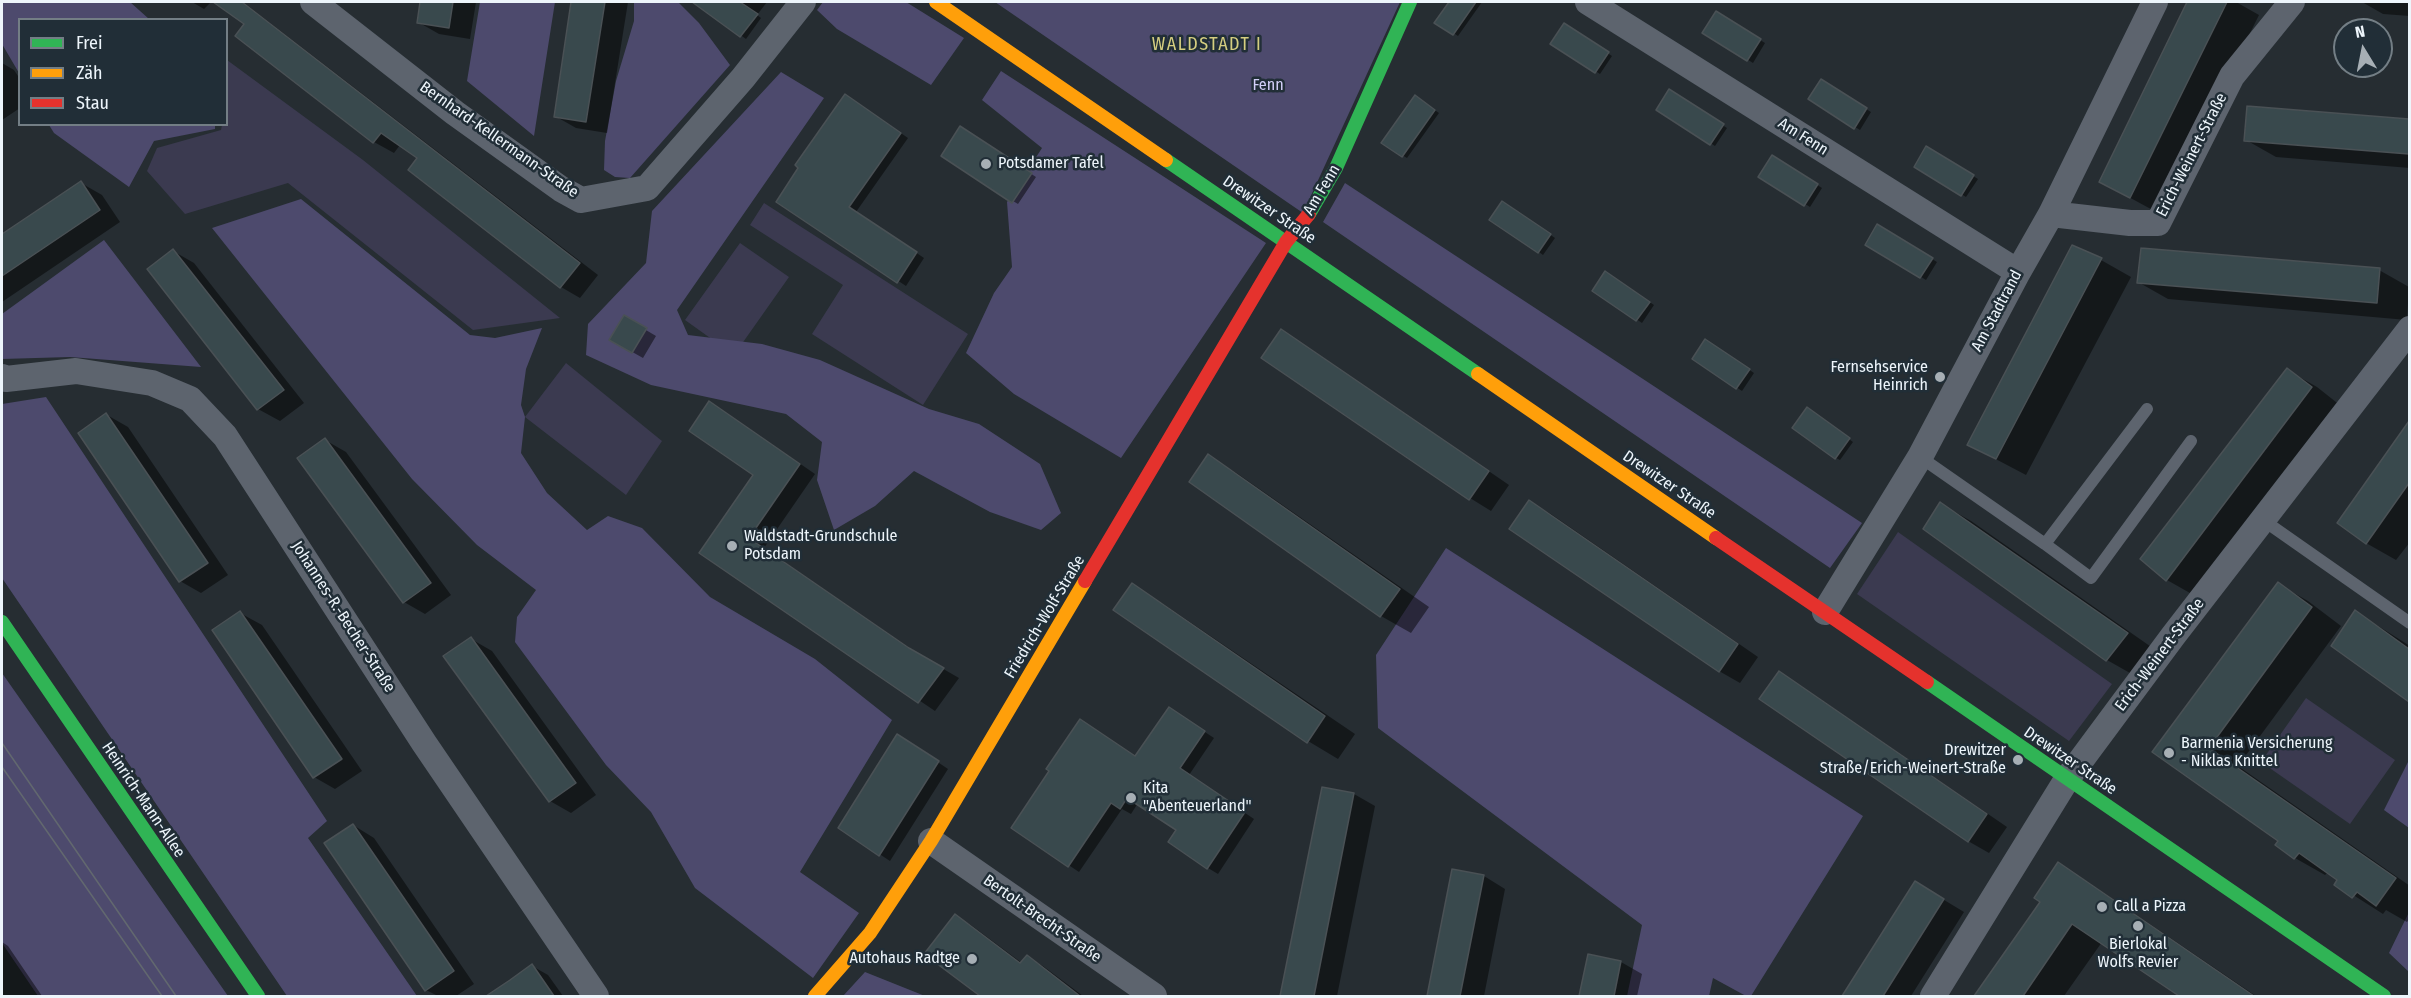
<!DOCTYPE html>
<meta charset="utf-8">
<style>
body{margin:0}
#map{position:relative;width:2411px;height:998px;overflow:hidden;background:#262d32;font-family:"Fira Sans Condensed",sans-serif}
canvas{display:block}
.frame{position:absolute;inset:0;border:3px solid #edf5fb;pointer-events:none}
.legend{position:absolute;left:18px;top:18px;width:210px;height:108px;box-sizing:border-box;background:#212e37;border:2px solid #737e85;margin:0;padding:8px 10px;list-style:none;font-size:18px;color:#edf5fb}
.legend li{display:flex;align-items:center;gap:12px;height:30px}
.legend b{width:30px;border:2px solid #737e85}
.north{position:absolute;left:2333px;top:18px;width:60px;height:60px;box-sizing:border-box;background:#212e37;border:2px solid #737e85;border-radius:50%;rotate:350deg;font-size:16px;font-weight:700;line-height:24px;text-align:center;color:#edf5fb}
.north::after{content:'';display:block;margin:auto;width:21px;height:27px;background:#a7afb5;clip-path:polygon(50% 0,100% 100%,50% 72%,0 100%)}
</style>
<div id="map">
<canvas width="2411" height="998"></canvas>
<div class="frame"></div>
<ul class="legend">
<li><b style="height:8px;background:#30b455"></b>Frei</li>
<li><b style="height:8px;background:#ff9f0a"></b>Zäh</li>
<li><b style="height:8px;background:#e5322d"></b>Stau</li>
</ul>
<div class="north">N</div>
</div>
<script>
const ctx = document.querySelector('canvas').getContext('2d');
ctx.lineJoin = 'round';
function fillPath(path, color) { ctx.fillStyle = color; ctx.fill(path, 'evenodd'); }
const shape = rows => new Path2D(rows.map(r => 'M' + r).join(''));
function stroke(path, color, width, dash) { ctx.strokeStyle = color; ctx.lineWidth = width; ctx.lineCap = dash ? 'butt' : 'round'; ctx.setLineDash(dash || []); ctx.stroke(path); }
function label(font, color, halo, rows, align = 'center') {
  ctx.font = font + ' "Fira Sans Condensed",sans-serif'; ctx.lineWidth = 5; ctx.setLineDash([]); ctx.textBaseline = 'middle'; ctx.strokeStyle = halo; ctx.fillStyle = color; for (const [text, x, y, turn = 0] of rows) {
    ctx.save(); ctx.translate(x, y); ctx.rotate((+turn || 0) * Math.PI / 180); ctx.textAlign = isNaN(turn) ? turn : align; if (halo) ctx.strokeText(text, 0, 0); ctx.fillText(text, 0, 0); ctx.restore();
  }
}
fillPath(shape([
 [227,60,363,160,560,318,473,330,288,183,185,214,147,171,157,148,221,130,222,125,226,124],
 [764,203,968,334,923,405,812,334,843,285,750,225],
 [740,243,789,277,734,355,685,320],
 [566,363,662,441,626,495,525,417],
 [1898,532,2112,684,2069,741,1857,594],
 [2306,698,2395,760,2350,824,2261,762]
]), '#3b3a50');
fillPath(shape([
 [2,2,130,2,149,19,20,20,19,73,2,44],
 [480,2,555,2,534,136,467,81],
 [634,2,678,2,699,23,730,65,630,178,615,177,604,170,605,141,616,81,634,21],
 [823,2,906,2,964,38,931,85,837,29,817,10],
 [995,2,1400,2,1303,213],
 [1001,71,1266,243,1121,458,1014,394,966,353,994,293,1012,267,1007,202,1042,148,982,100],
 [781,72,824,98,677,310,688,335,762,344,820,360,929,409,979,424,1040,464,1061,513,1041,530,990,512,914,471,875,506,834,530,817,480,822,442,786,414,651,385,586,355,588,324,646,263,652,211],
 [49,125,215,124,215,129,154,141,129,187,54,133],
 [1345,183,1862,523,1830,568,1323,222],
 [301,199,470,335,495,338,542,328,526,369,521,405,525,417,521,453,547,493,587,530,608,516,642,528,710,597,815,659,892,720,800,872,859,913,813,978,695,888,651,812,606,765,515,642,517,617,536,590,477,545,412,479,212,228],
 [104,240,201,367,70,357,2,359,2,314],
 [46,397,327,821,308,838,417,996,287,996,2,578,2,404],
 [1446,548,1863,816,1751,996,1746,996,1713,978,1709,996,1627,996,1642,925,1378,728,1376,655],
 [2,673,228,996,38,996,2,943],
 [2409,760,2409,828,2384,810],
 [2409,912,2409,972,2389,953],
 [865,972,925,996,843,996]
]), '#4d4a6d');
fillPath(shape([
 [192,2,211,2,204,9],
 [215,2,243,2,598,275,580,298,561,287,419,158,400,145,394,153,374,142,237,36,246,24],
 [422,2,476,2,470,39,439,34,418,22],
 [573,2,628,2,607,133,576,128,555,116],
 [695,2,767,2,757,15,761,18,746,39],
 [1451,2,1482,2,1458,36,1437,22],
 [2189,2,2236,2,2259,15,2160,214,2101,182],
 [2362,2,2410,2,2410,16,2383,14],
 [1717,13,1765,43,1753,63,1704,32],
 [1564,25,1612,56,1600,74,1553,44],
 [2,63,14,70,20,79,20,108,2,120],
 [1821,81,1871,112,1860,130,1810,99],
 [1669,91,1727,128,1715,146,1658,110],
 [853,100,908,138,856,212,924,258,906,286,778,201],
 [1420,100,1439,113,1407,158,1402,155],
 [2248,108,2410,120,2410,168,2276,157,2246,140],
 [966,131,1036,177,1018,204,1013,201],
 [1927,148,1978,179,1966,197,1916,166],
 [1773,157,1822,188,1810,207,1760,176],
 [81,183,102,195,120,222,2,302,2,236],
 [1507,205,1555,238,1543,255,1539,252],
 [1878,226,1937,262,1926,280,1867,244],
 [173,251,194,263,304,403,280,421,258,409,149,269],
 [2101,260,2131,277,2026,475,1969,445],
 [2379,270,2409,287,2407,320,2168,299,2138,282],
 [1610,276,1654,305,1642,323,1594,290],
 [624,317,656,336,643,358,611,340],
 [1281,331,1302,343,1509,485,1491,511,1470,498],
 [1710,343,1754,373,1742,391,1694,359],
 [2287,370,2317,387,2341,406,2197,597,2167,580,2142,559],
 [725,412,815,474,764,548,926,659,959,678,935,711,701,553,755,474],
 [1812,412,1853,442,1840,460,1836,458],
 [107,415,128,427,228,575,201,593,180,581],
 [2410,423,2410,542,2396,560,2366,543,2339,522],
 [325,440,346,452,451,595,425,614,404,602],
 [1209,456,1238,474,1429,607,1411,633,1381,616],
 [1530,502,1551,514,1758,657,1740,683,1719,671],
 [1941,504,1971,521,2157,651,2137,677,2107,660],
 [2278,584,2308,601,2341,626,2238,766,2410,886,2410,918,2407,922,2386,910,2383,914,2336,884,2339,880,2328,872,2325,875,2295,858,2277,845,2280,841,2154,752],
 [1132,585,1162,603,1355,734,1338,759,1308,741],
 [2356,612,2410,646,2410,700,2333,645],
 [240,613,262,625,362,771,335,789,314,777],
 [471,639,492,651,596,795,571,813,550,801],
 [1779,673,1800,685,2007,827,1989,853,1968,841],
 [1179,715,1214,738,1189,775,1254,819,1218,874,1208,868,1178,830,1138,803,1131,814,1122,809,1079,872,1013,828,1136,757],
 [908,742,948,769,890,861,840,828],
 [1323,788,1354,794,1375,806,1337,996,1281,996],
 [353,825,374,838,474,984,456,996,438,996,426,990],
 [2058,864,2088,882,2256,996,2181,996,2102,942,2064,996,1976,996,2042,901],
 [1453,870,1484,876,1505,889,1484,996,1428,996],
 [1916,883,1964,912,1911,996,1844,996],
 [955,916,971,925,1022,963,1027,957,1043,966,1083,996,982,996,926,954],
 [2,942,8,946,42,996,2,996],
 [1589,956,1621,962,1642,974,1637,996,1581,996],
 [532,966,548,975,563,996,491,996]
]), '#0007');
const building = shape([
 [213,2,242,2,580,263,560,288,408,170,417,158,381,133,373,143,235,36,244,24,213,2],
 [420,2,453,2,449,28,417,23,420,2],
 [571,2,605,2,586,122,554,117,571,2],
 [692,2,740,2,758,14,740,37,692,2],
 [1449,2,1476,2,1453,35,1434,23,1449,2],
 [2187,2,2227,2,2130,198,2099,182,2187,2],
 [1716,11,1761,39,1747,61,1702,33,1716,11],
 [1564,23,1609,52,1595,73,1550,44,1564,23],
 [1821,79,1867,108,1854,129,1808,99,1821,79],
 [1669,89,1724,124,1710,145,1656,110,1669,89],
 [845,94,901,133,849,207,917,252,897,283,776,202,798,168,795,165,845,94],
 [1415,95,1435,110,1402,157,1381,143,1415,95],
 [2247,106,2409,119,2409,154,2244,141,2247,106],
 [960,126,1032,173,1012,203,941,156,960,126],
 [1926,146,1974,175,1961,196,1914,167,1926,146],
 [1772,155,1818,184,1804,206,1758,177,1772,155],
 [81,181,100,210,2,276,2,234,81,181],
 [1502,201,1551,234,1538,253,1489,220,1502,201],
 [1877,224,1933,258,1920,278,1865,245,1877,224],
 [2072,245,2102,258,1996,459,1967,445,2072,245],
 [2141,248,2380,268,2377,303,2137,283,2141,248],
 [173,249,284,390,257,410,147,269,173,249],
 [1605,271,1650,302,1636,321,1592,291,1605,271],
 [624,315,647,328,632,353,609,340,624,315],
 [1281,329,1489,471,1469,500,1261,358,1281,329],
 [1705,339,1750,369,1736,389,1692,359,1705,339],
 [2287,368,2312,387,2166,581,2140,559,2287,368],
 [709,401,800,464,749,538,909,648,944,668,918,703,699,553,753,475,689,431,709,401],
 [1807,407,1850,438,1835,459,1792,428,1807,407],
 [106,413,208,563,179,582,78,433,106,413],
 [2409,421,2409,483,2366,544,2337,523,2409,421],
 [325,438,431,583,403,603,297,458,325,438],
 [1208,454,1400,589,1380,617,1189,482,1208,454],
 [1529,500,1738,644,1719,672,1509,529,1529,500],
 [1940,502,2128,633,2106,661,1923,529,1940,502],
 [2278,582,2312,607,2209,748,2396,878,2376,906,2357,892,2352,898,2334,885,2337,880,2299,853,2294,859,2275,845,2278,841,2152,752,2278,582],
 [1132,583,1325,716,1307,743,1113,610,1132,583],
 [2355,610,2409,649,2409,702,2331,646,2355,610],
 [240,611,342,759,313,778,212,630,240,611],
 [471,637,576,783,549,802,443,656,471,637],
 [1779,671,1987,814,1968,842,1759,699,1779,671],
 [1169,707,1205,731,1180,768,1245,812,1207,869,1168,842,1176,830,1127,798,1120,809,1111,803,1068,867,1011,828,1049,771,1046,769,1080,719,1135,756,1169,707],
 [897,734,939,761,879,856,838,828,897,734],
 [1322,787,1354,793,1314,996,1280,996,1322,787],
 [353,824,454,971,425,991,324,843,353,824],
 [2058,862,2254,996,2179,996,2072,924,2023,996,1974,996,2040,902,2034,898,2058,862],
 [1452,869,1484,875,1460,996,1427,996,1452,869],
 [1915,881,1944,899,1883,996,1842,996,1915,881],
 [955,914,1020,963,1027,955,1080,996,980,996,924,954,955,914],
 [1588,954,1621,961,1614,996,1579,996,1588,954],
 [532,964,554,996,486,996,510,980,532,964]
]);
fillPath(building, '#39494d');
stroke(building, '#4a5155', 1.5);
stroke(shape([
 [1920,457,2045,544,2147,409],
 [2263,520,2410,623],
 [2045,544,2091,578,2191,441]
]), '#5d646e', 12);
stroke(shape([
 [313,2,455,113,561,189,581,200,647,188,743,78,803,2],
 [1588,2,2018,272],
 [2051,214,2130,223,2158,223,2232,76,2292,2],
 [2,377,6,379,76,371,152,383,190,399,225,436,424,743,596,996],
 [1825,612,1920,457,2018,272,2051,214,2155,2],
 [931,841,1154,996],
 [1933,996,2067,779,2173,636,2410,329]
]), '#5d646e', 26);
stroke(shape([
 [1166,160,1478,374],
 [1309,214,1336,168,1410,2],
 [2,622,258,996],
 [1927,682,2384,996]
]), '#30b455', 14);
stroke(shape([
 [936,2,1166,160],
 [1478,374,1716,538],
 [815,996,870,933,931,841,1085,581]
]), '#ff9f0a', 14);
stroke(shape([
 [1716,538,1927,682],
 [1085,581,1286,242,1309,214]
]), '#e5322d', 14);
stroke(shape([
 [2,743,176,996],
 [2,767,162,996]
]), '#62686f', 1.5);
for (const [x, y, r, color] of [
 [986,164,6,"#a7afb5"],
 [1940,377,6,"#a7afb5"],
 [732,546,6,"#a7afb5"],
 [2169,753,6,"#a7afb5"],
 [2018,760,6,"#a7afb5"],
 [1131,798,6,"#a7afb5"],
 [2102,907,6,"#a7afb5"],
 [2138,926,6,"#a7afb5"],
 [972,959,6,"#a7afb5"]
]) { const dot = new Path2D(); dot.arc(x, y, r, 0, 2 * Math.PI); ctx.fillStyle = color; ctx.fill(dot); stroke(dot, '#212e37', 2); }
label('16px', '#d2cff8', '#212e37', [
 ["Fenn",1268,86]
]);
label('16px', '#edf5fb', '#212e37', [
 ["Am Fenn",1803,137,32],
 ["Bernhard-Kellermann-Straße",499,140,35],
 ["Erich-Weinert-Straße",2192,155,-63],
 ["Am Fenn",1322,190,-59],
 ["Drewitzer Straße",1269,210,34],
 ["Am Stadtrand",1997,311,-62],
 ["Drewitzer Straße",1669,485,34],
 ["Johannes-R.-Becher-Straße",343,617,57],
 ["Friedrich-Wolf-Straße",1045,617,-59],
 ["Erich-Weinert-Straße",2160,655,-53],
 ["Drewitzer Straße",2070,761,34],
 ["Heinrich-Mann-Allee",143,800,56],
 ["Bertolt-Brecht-Straße",1042,919,35]
]);
label('16px', '#edf5fb', '#212e37', [
 ["Potsdamer Tafel",998,164],
 ["Fernsehservice",1928,368,"right"],
 ["Heinrich",1928,386,"right"],
 ["Waldstadt-Grundschule",744,537],
 ["Potsdam",744,555],
 ["Barmenia Versicherung",2181,744],
 ["- Niklas Knittel",2181,762],
 ["Drewitzer",2006,751,"right"],
 ["Straße/Erich-Weinert-Straße",2006,769,"right"],
 ["Kita",1143,789],
 ["\"Abenteuerland\"",1143,807],
 ["Call a Pizza",2114,907],
 ["Bierlokal",2138,945,"center"],
 ["Wolfs Revier",2138,963,"center"],
 ["Autohaus Radtge",960,959,"right"]
], 'left');
ctx.letterSpacing = '1.5px';
label('18px', '#d5ce80', '#212e37', [
 ["WALDSTADT I",1207,45]
]);
ctx.letterSpacing = '0px';
</script>
